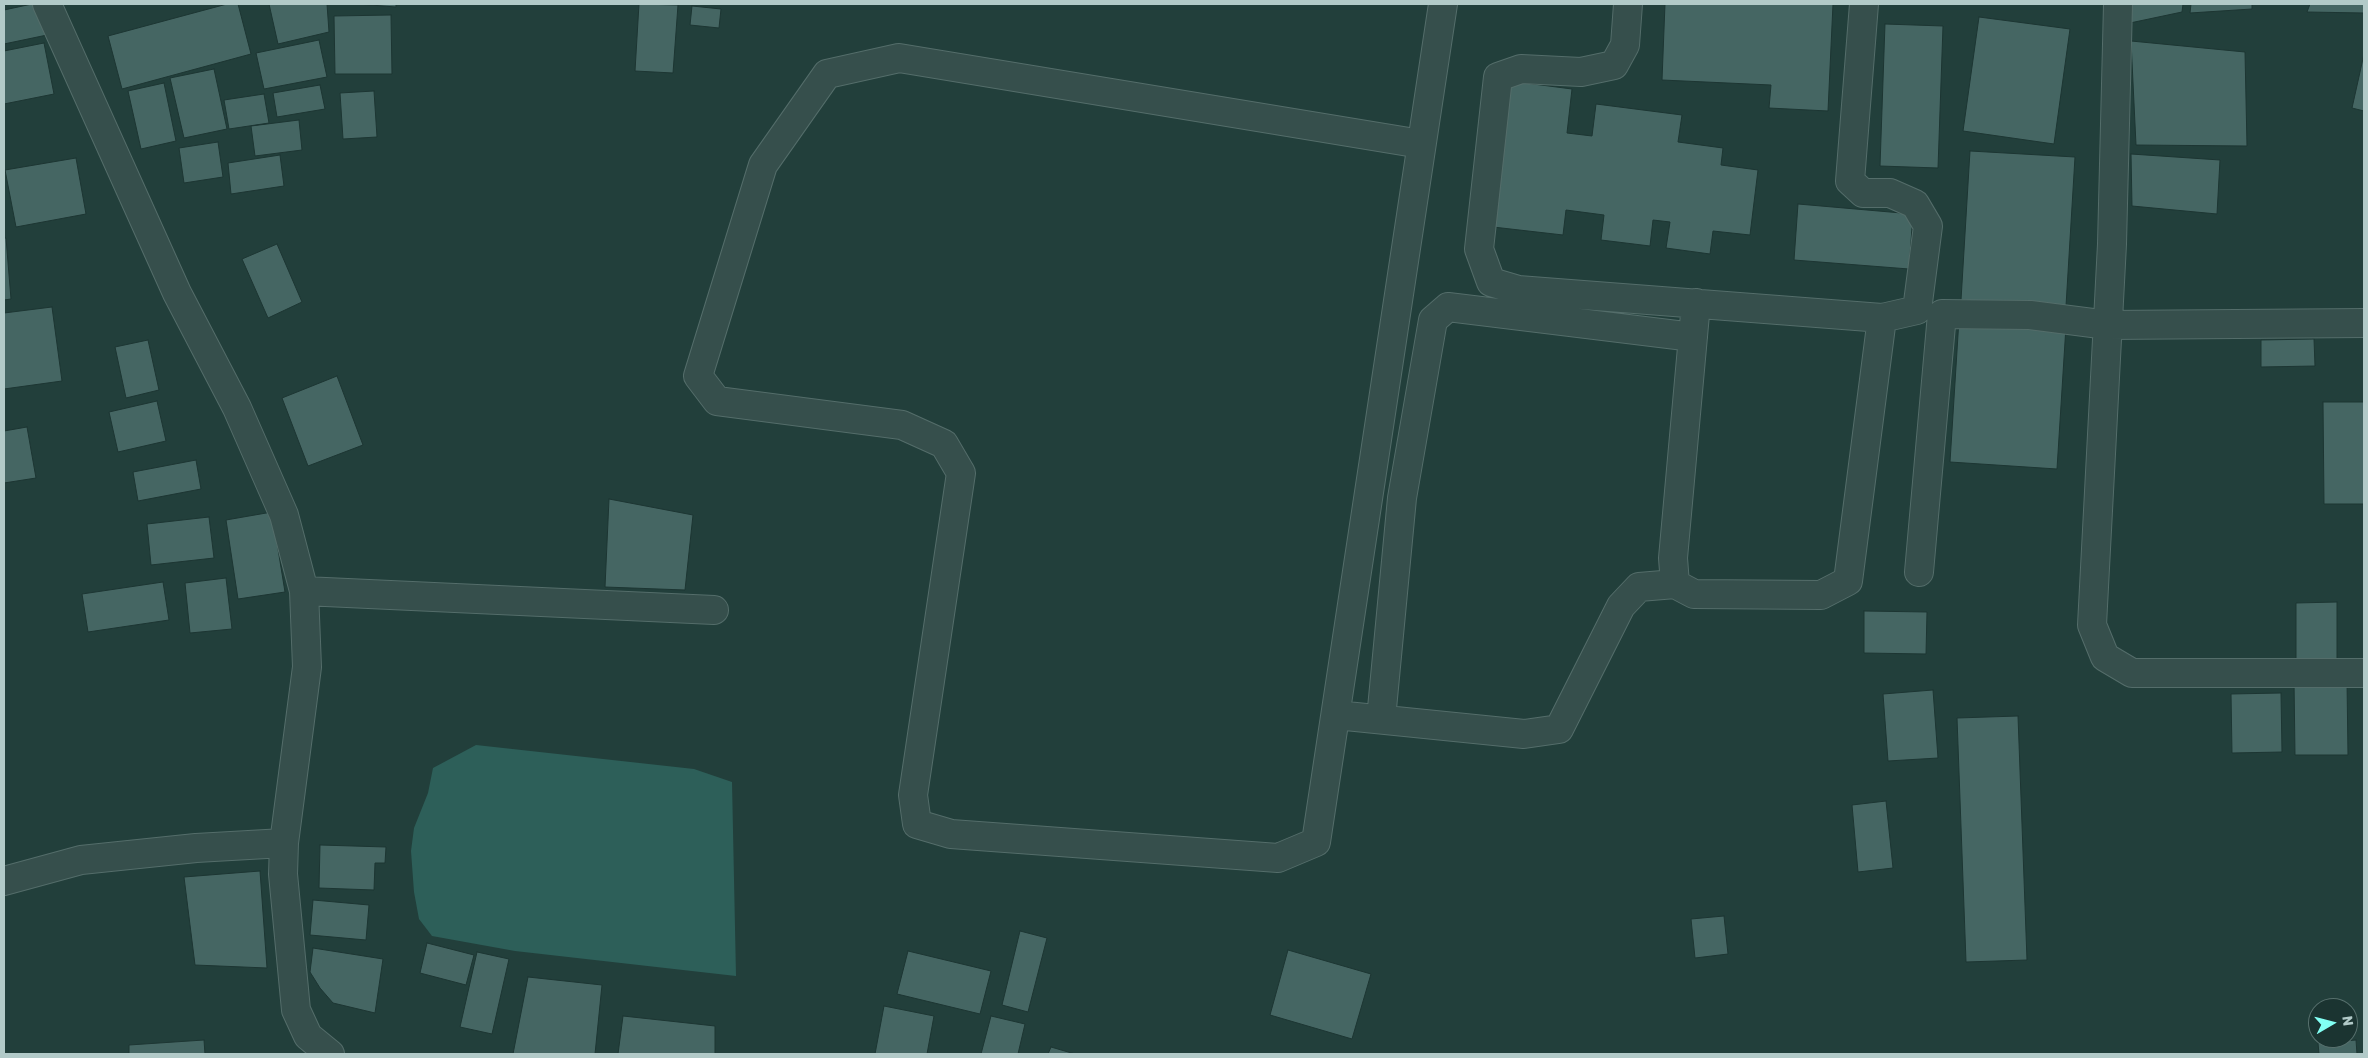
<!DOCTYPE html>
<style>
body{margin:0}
#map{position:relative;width:2368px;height:1058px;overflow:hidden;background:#223f3b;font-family:Rubik,sans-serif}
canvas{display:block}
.frame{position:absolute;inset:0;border:5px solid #b2cac8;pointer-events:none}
.north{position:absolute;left:2308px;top:998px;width:50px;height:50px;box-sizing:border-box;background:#1b3431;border:1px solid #57706d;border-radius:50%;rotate:82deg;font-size:14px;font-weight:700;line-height:20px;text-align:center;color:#b2cac8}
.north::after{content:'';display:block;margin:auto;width:18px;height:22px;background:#82fff3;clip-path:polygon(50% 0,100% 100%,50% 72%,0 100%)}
</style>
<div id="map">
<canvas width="2368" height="1058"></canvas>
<div class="frame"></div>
<div class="north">N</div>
</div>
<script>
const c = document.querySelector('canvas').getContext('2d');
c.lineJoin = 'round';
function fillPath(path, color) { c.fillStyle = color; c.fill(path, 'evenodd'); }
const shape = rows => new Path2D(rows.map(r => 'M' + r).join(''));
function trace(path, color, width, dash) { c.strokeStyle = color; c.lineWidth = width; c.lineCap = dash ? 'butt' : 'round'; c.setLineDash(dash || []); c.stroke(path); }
fillPath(shape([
 [476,745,694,769,732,782,736,976,515,951,432,936,419,919,414,892,411,851,414,828,428,793,433,768]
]), '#2d5f59');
const building = shape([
 [32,4,41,4,47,35,4,44,4,10,32,4],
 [227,4,238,4,251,54,122,89,108,36,227,4],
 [269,4,327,4,329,32,278,44,269,4],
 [358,4,396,4,396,7,358,4],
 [639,4,678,5,673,73,635,71,639,4],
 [1665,4,1833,4,1828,111,1769,108,1771,85,1662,80,1665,4],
 [2131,4,2183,4,2182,12,2130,23,2131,4],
 [2191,4,2252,4,2252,9,2190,13,2191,4],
 [2310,4,2364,4,2364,13,2307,12,2310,4],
 [692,6,721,9,719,28,690,25,692,6],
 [391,15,392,74,335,74,334,16,391,15],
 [1979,17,2070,29,2054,144,1963,131,1979,17],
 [1885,24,1943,26,1938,168,1880,166,1885,24],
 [319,40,327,77,264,89,256,53,319,40],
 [2131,41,2245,52,2247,146,2136,145,2131,41],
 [44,43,54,94,4,104,4,51,44,43],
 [2364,54,2364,111,2352,108,2364,54],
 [214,69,227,129,184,138,170,78,214,69],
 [1510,81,1572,89,1567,133,1592,136,1596,104,1682,115,1678,142,1723,148,1721,165,1758,170,1750,235,1713,231,1710,254,1666,248,1670,222,1653,220,1650,246,1601,240,1604,215,1566,210,1563,235,1493,227,1510,81],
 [164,83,176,141,141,149,128,91,164,83],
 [320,85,325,109,277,117,273,93,320,85],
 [374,91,377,137,343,139,340,93,374,91],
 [264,94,269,123,229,129,224,100,264,94],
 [299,120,302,150,255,156,251,126,299,120],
 [218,142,223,177,184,183,179,148,218,142],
 [1970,151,2075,157,2066,306,1961,300,1970,151],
 [2131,154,2220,160,2217,214,2132,206,2131,154],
 [280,155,284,186,231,194,228,163,280,155],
 [76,158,86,214,16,227,5,170,76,158],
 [1798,204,1913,214,1909,269,1794,260,1798,204],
 [4,238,6,238,11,299,4,300,4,238],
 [277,244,302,302,268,318,242,259,277,244],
 [52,307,62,381,4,389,4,313,52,307],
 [1959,319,2066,326,2057,469,1950,462,1959,319],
 [2314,339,2315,366,2261,367,2261,340,2314,339],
 [148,340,159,390,126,398,115,347,148,340],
 [337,376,363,445,308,466,282,398,337,376],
 [157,401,166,441,118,452,109,412,157,401],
 [2323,402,2364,402,2364,504,2324,504,2323,402],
 [27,427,36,478,4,483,4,431,27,427],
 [196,460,201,489,138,501,133,472,196,460],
 [609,499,693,515,685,590,605,587,609,499],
 [272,512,285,592,238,599,226,520,272,512],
 [209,517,214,558,151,565,147,524,209,517],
 [226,578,232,629,190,633,185,583,226,578],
 [163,582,169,620,88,632,82,594,163,582],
 [2337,602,2337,662,2296,662,2296,603,2337,602],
 [1864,611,1927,612,1926,654,1864,653,1864,611],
 [2294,680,2347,681,2348,755,2295,755,2294,680],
 [1933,690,1938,758,1888,761,1883,694,1933,690],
 [2281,693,2282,752,2232,753,2231,694,2281,693],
 [2018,716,2027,960,1966,962,1957,718,2018,716],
 [1886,801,1893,868,1858,872,1852,805,1886,801],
 [320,845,386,847,385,863,375,863,374,890,319,888,320,845],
 [260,871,267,968,195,965,184,877,260,871],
 [313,900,369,905,366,940,310,935,313,900],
 [1724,916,1728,954,1695,958,1691,919,1724,916],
 [1020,931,1047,938,1028,1012,1002,1005,1020,931],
 [427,943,474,955,466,985,420,973,427,943],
 [313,948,383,959,375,1013,333,1003,320,988,310,972,313,948],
 [1288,950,1371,974,1352,1039,1270,1015,1288,950],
 [908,951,991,971,980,1014,897,994,908,951],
 [477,952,509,959,492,1034,460,1027,477,952],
 [528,977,602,985,595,1054,513,1054,528,977],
 [884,1006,934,1016,927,1054,875,1054,884,1006],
 [623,1016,715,1026,715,1054,618,1054,623,1016],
 [991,1016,1025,1024,1018,1054,981,1054,991,1016],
 [204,1040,205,1054,129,1054,129,1045,204,1040],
 [2356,1040,2357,1054,2319,1054,2318,1043,2356,1040],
 [1051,1047,1075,1054,1048,1054,1051,1047]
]);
fillPath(building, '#456663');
trace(building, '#1d3633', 1);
const minor = shape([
 [47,4,177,293,237,408,284,515,304,591,307,667,284,843],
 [1628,4,1625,45,1614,65,1581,72,1521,69,1498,77,1479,249,1491,282,1518,290,1882,318,1917,310,1928,226,1915,204,1890,193,1863,193,1850,181,1864,4],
 [2118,4,2112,244,2092,625,2105,657,2132,673,2364,673],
 [1421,144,899,58,827,74,763,165,698,376,717,401,902,425,944,444,961,473,913,795,917,824,951,834,1278,858,1316,842,1443,4],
 [1696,303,1673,558,1675,584,1694,594,1821,595,1848,581,1882,318],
 [1919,572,1942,314,2030,315,2108,325,2364,323],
 [304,591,714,610],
 [1336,715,1524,734,1559,729,1621,606,1639,587,1675,584],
 [1381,719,1402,498,1433,320,1448,307,1693,337],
 [4,881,81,860,196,848,284,843,283,874,296,1010,308,1036,330,1054]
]);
trace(minor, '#546d6a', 30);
trace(minor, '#364f4c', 28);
</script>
